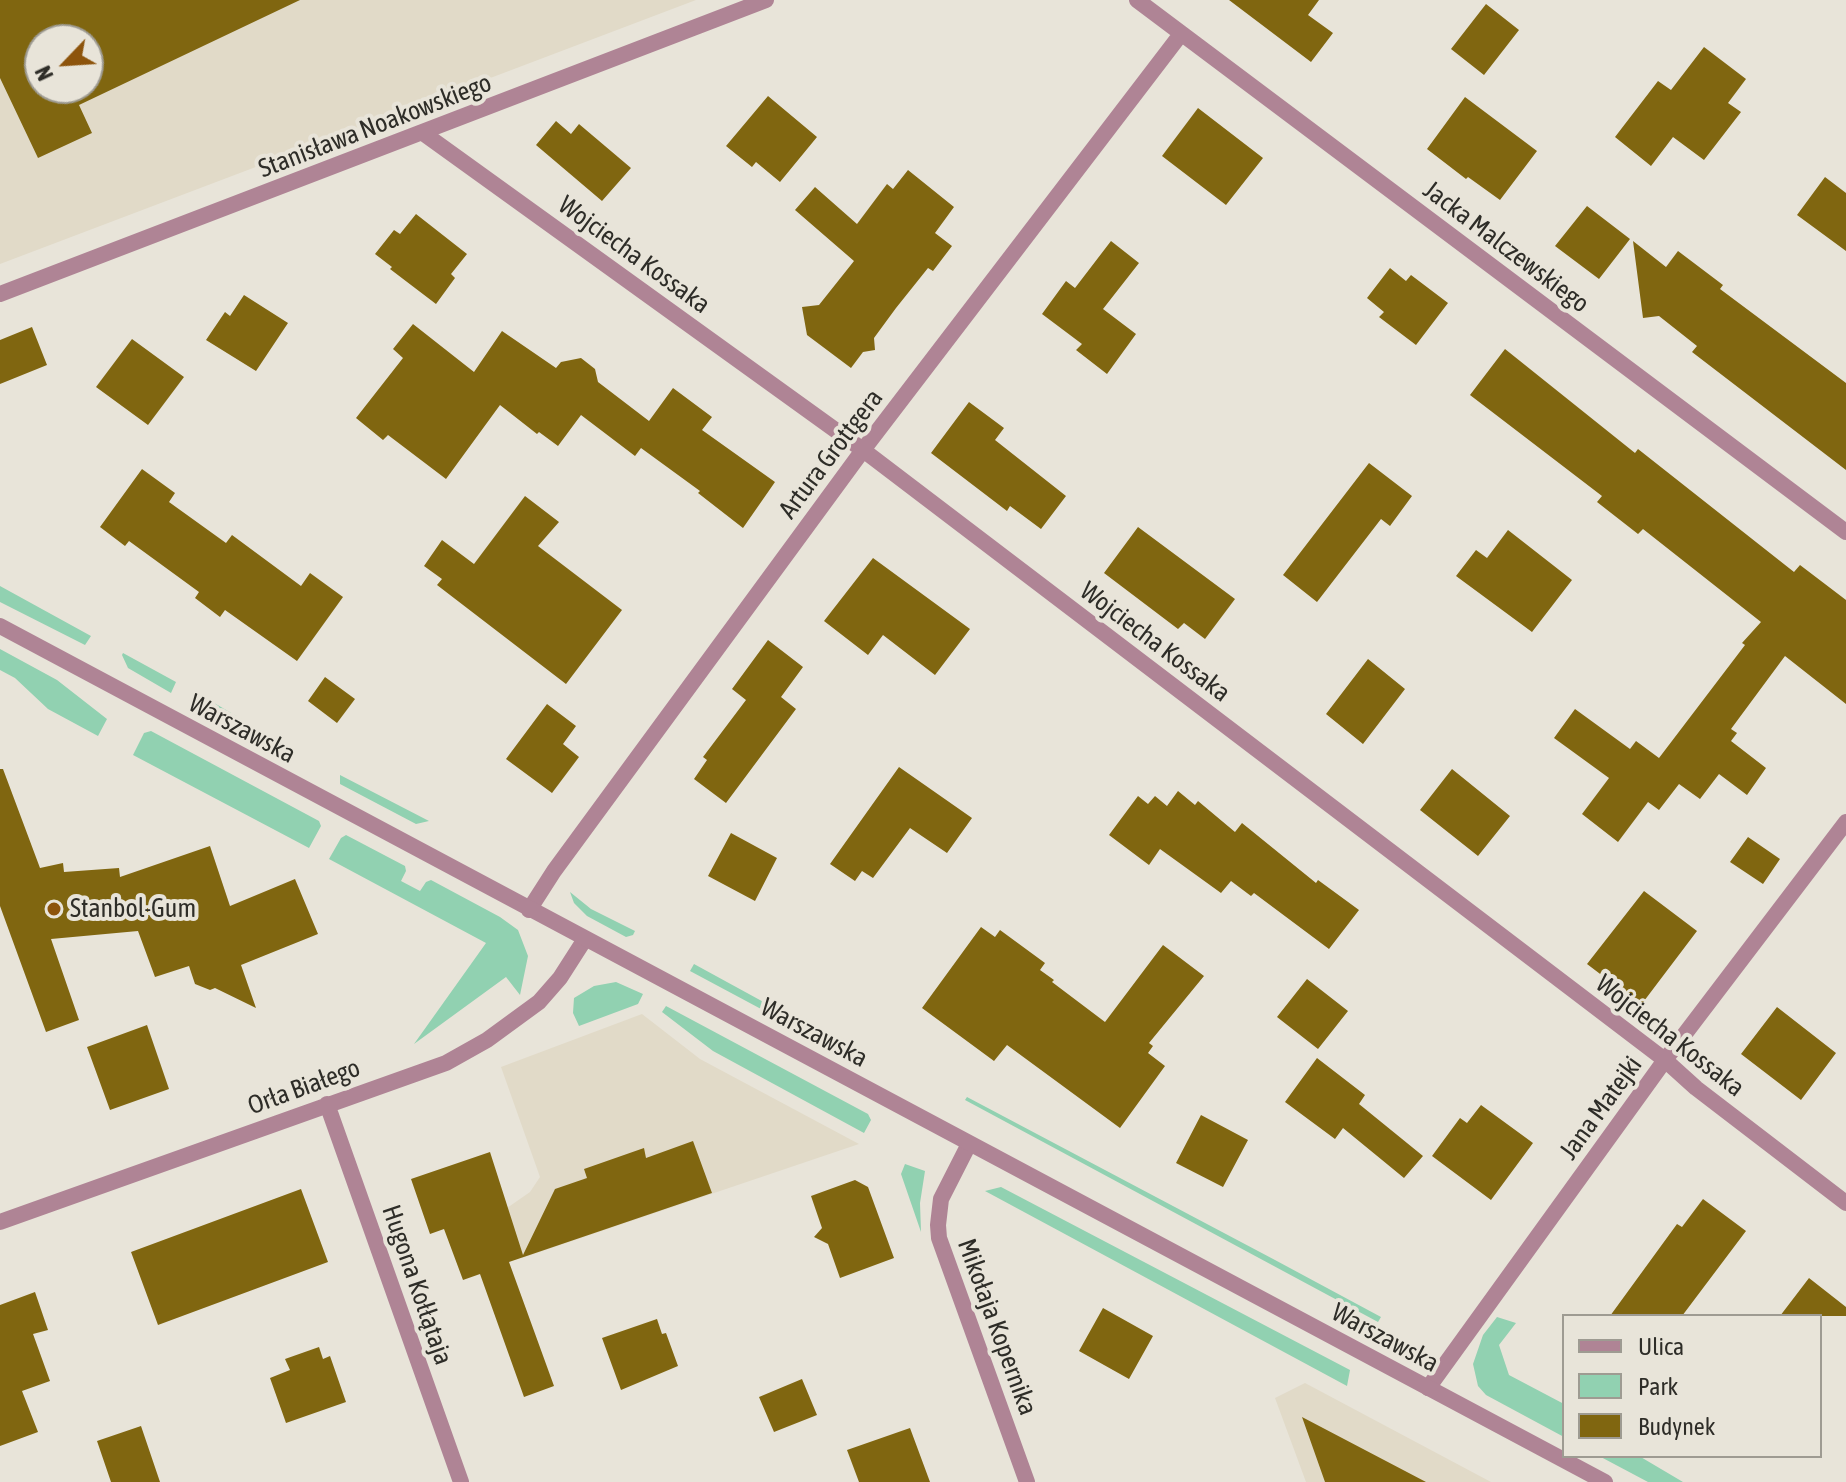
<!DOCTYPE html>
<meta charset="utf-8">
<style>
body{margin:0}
#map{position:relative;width:1846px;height:1482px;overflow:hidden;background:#e8e4d9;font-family:"Asap Condensed",sans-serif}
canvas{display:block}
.legend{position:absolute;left:1562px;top:1314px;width:260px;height:144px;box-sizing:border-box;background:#e8e4d9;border:2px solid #9e9b92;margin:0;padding:10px 14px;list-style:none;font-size:24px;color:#2e2d28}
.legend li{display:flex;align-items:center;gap:16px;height:40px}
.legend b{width:40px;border:2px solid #9e9b92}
.north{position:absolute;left:24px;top:24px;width:80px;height:80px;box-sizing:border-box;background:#e8e4d9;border:2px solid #9e9b92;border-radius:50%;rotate:245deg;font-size:22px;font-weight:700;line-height:32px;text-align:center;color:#2e2d28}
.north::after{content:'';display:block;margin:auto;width:28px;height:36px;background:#8d540c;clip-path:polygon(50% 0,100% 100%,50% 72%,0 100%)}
</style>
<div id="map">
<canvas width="1846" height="1482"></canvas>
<ul class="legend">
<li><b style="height:10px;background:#af8495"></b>Ulica</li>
<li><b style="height:22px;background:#91d1b1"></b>Park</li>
<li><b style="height:22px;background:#806610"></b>Budynek</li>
</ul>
<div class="north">N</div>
</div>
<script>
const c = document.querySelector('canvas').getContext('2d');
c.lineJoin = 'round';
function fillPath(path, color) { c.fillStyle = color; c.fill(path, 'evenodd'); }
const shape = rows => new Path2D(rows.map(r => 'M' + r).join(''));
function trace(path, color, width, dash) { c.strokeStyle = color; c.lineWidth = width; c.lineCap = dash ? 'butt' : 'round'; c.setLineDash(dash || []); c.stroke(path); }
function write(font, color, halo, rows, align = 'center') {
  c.font = font + ' "Asap Condensed",sans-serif'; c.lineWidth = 8; c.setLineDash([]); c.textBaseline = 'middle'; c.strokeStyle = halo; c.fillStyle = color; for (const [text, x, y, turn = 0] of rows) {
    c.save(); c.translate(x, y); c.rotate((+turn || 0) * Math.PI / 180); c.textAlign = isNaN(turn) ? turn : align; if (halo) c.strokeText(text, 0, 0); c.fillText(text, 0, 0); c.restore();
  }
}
fillPath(shape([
 [0,0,696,0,0,264],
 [40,40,88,40,88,88,40,88],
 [642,1014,700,1059,859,1144,522,1258,507,1208,530,1192,540,1177,501,1067],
 [1305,1383,1491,1482,1306,1482,1275,1398]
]), '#e1dac8');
fillPath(shape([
 [0,586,91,636,85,645,0,602],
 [0,649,57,680,107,719,98,736,48,709,15,678,0,670],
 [123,653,176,682,171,693,128,668,122,655],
 [197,693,257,728,254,733,248,736,194,707,192,700],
 [151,731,319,821,321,826,309,848,133,755,144,733],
 [340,775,429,821,416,824,340,784],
 [346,835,405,866,406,871,401,881,420,891,426,882,431,880,500,917,518,930,528,956,520,995,506,977,414,1044,486,943,329,859,341,838],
 [570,892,591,909,635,931,633,935,626,937,587,916,574,903],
 [694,964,780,1011,776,1017,690,971],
 [616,982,643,994,638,1004,579,1026,573,1013,574,998,594,986],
 [666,1006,868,1114,871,1120,864,1133,713,1051,662,1012],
 [967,1097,1275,1260,1381,1317,1378,1322,965,1100],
 [905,1164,925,1171,920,1203,921,1232,901,1174],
 [1001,1187,1350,1370,1347,1386,985,1191],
 [1497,1317,1516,1323,1499,1345,1509,1375,1564,1404,1564,1437,1486,1395,1478,1386,1473,1364,1483,1335],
 [1599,1456,1639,1456,1683,1482,1648,1482]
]), '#91d1b1');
fillPath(shape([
 [0,0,300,0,79,105,92,133,38,158,0,78],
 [40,40,88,40,88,88,40,88],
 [1229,0,1319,0,1308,15,1333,33,1311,62],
 [1486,4,1519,30,1484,75,1451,49],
 [1704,47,1746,79,1728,103,1741,112,1704,160,1673,137,1651,166,1615,137,1658,81,1671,90],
 [768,96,817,137,780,182,756,162,752,167,726,146],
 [1465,97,1537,151,1500,200,1468,177,1466,179,1427,149],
 [1198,108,1263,158,1226,205,1162,156],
 [556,121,571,134,579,124,631,168,602,201,536,145],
 [908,170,954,207,935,233,952,246,933,271,928,268,896,308,874,338,875,350,863,352,851,368,807,335,802,307,819,305,854,261,795,210,815,187,857,224,887,184,893,189],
 [1825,177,1846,193,1846,251,1797,215],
 [1587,206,1630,239,1599,279,1555,246],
 [416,214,467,254,451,274,455,278,436,304,390,269,392,267,375,254,394,230,400,234],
 [1111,241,1139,263,1103,309,1136,334,1107,374,1076,350,1082,344,1042,314,1066,281,1075,288],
 [1633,241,1666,267,1678,251,1723,285,1720,289,1846,383,1846,470,1692,352,1697,346,1659,316,1643,318],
 [1390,268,1406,281,1411,275,1448,303,1416,345,1379,317,1384,312,1367,298],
 [244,295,288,323,256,371,206,340,225,312,230,316],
 [413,324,474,372,502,331,556,368,561,362,581,358,595,369,598,382,649,421,673,388,712,417,702,430,775,482,743,528,698,493,700,491,641,448,635,456,581,415,558,446,539,432,537,434,500,405,446,479,388,435,383,440,356,418,403,358,393,349],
 [32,327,47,365,0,384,0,340],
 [132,339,184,377,148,425,96,387],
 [1505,349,1635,453,1638,449,1794,572,1800,565,1846,600,1846,704,1785,656,1731,729,1737,733,1731,741,1766,768,1747,795,1719,774,1700,799,1679,784,1659,810,1648,802,1618,842,1582,814,1609,778,1554,738,1575,709,1630,749,1636,741,1659,758,1745,645,1742,643,1761,622,1643,529,1638,534,1597,502,1602,496,1470,395],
 [969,402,1004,428,995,440,1066,496,1041,529,1010,506,1007,511,931,453],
 [1369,463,1412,496,1390,526,1381,519,1317,602,1283,575],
 [142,469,175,493,169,502,226,543,232,535,301,586,310,573,343,597,297,661,225,610,220,617,195,598,199,592,129,541,125,546,100,527],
 [525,496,559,522,538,546,622,610,566,684,437,585,442,579,424,566,442,540,474,564],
 [1138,527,1235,599,1205,639,1184,623,1178,629,1104,573],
 [1508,530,1572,580,1532,632,1456,576,1476,550,1487,558],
 [873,558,970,629,935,675,883,635,868,655,824,621],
 [768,640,803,667,781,697,796,709,726,803,694,779,707,760,703,757,746,700,732,689],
 [1368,659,1405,689,1363,744,1326,714],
 [325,677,355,699,337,723,308,701],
 [547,704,576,726,563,744,579,757,552,793,506,759],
 [899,767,972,818,947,853,910,828,873,878,862,871,855,881,830,864],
 [0,769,3,769,40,868,63,863,64,872,119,868,120,877,210,846,230,906,295,879,318,934,241,965,256,1008,215,988,210,990,195,984,189,966,155,977,138,931,51,939,79,1020,46,1032,0,906],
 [1452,769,1510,816,1478,856,1420,810],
 [1178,791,1195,805,1198,801,1235,832,1242,823,1316,883,1318,880,1359,910,1329,949,1254,893,1251,896,1231,881,1221,893,1160,849,1149,865,1109,835,1138,796,1148,804,1155,796,1167,806],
 [731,833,777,858,755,901,708,876],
 [1748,837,1780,859,1763,884,1730,862],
 [1644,891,1697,931,1641,1005,1587,964],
 [981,927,995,937,1000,930,1045,963,1040,970,1054,980,1052,982,1105,1022,1163,945,1204,976,1149,1043,1153,1046,1148,1053,1165,1066,1120,1128,1007,1045,994,1061,922,1008],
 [1307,979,1348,1011,1318,1049,1277,1017],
 [1777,1007,1836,1053,1801,1100,1741,1054],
 [147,1025,169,1089,110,1110,87,1047],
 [1317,1058,1365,1095,1359,1104,1423,1156,1404,1178,1343,1128,1335,1139,1285,1102],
 [1481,1105,1533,1143,1491,1200,1432,1156,1460,1118,1467,1123],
 [1201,1115,1248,1140,1223,1187,1176,1163],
 [693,1141,712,1193,509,1262,554,1386,524,1397,480,1274,463,1280,444,1229,430,1234,411,1179,490,1152,523,1255,555,1189,587,1178,584,1169,644,1148,646,1158],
 [855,1180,868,1187,894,1258,840,1278,828,1244,814,1237,822,1228,811,1196],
 [301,1189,328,1262,158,1325,131,1252],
 [1703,1199,1746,1231,1682,1316,1610,1316,1677,1224,1682,1227],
 [1809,1278,1846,1307,1846,1316,1780,1316],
 [35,1292,48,1330,33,1334,50,1381,22,1391,38,1432,0,1446,0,1305],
 [1103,1308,1153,1336,1129,1379,1079,1351],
 [657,1319,662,1334,666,1333,678,1366,621,1390,602,1338],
 [319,1347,323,1359,330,1356,346,1402,286,1423,270,1378,290,1370,285,1359],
 [802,1379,817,1415,774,1432,759,1397],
 [1302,1417,1426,1482,1325,1482],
 [141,1426,160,1482,111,1482,97,1441],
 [910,1428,930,1482,859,1482,847,1450]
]), '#806610');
trace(shape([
 [1137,0,1846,532],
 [423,133,863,450,1665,1060,1696,1088,1846,1203],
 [0,294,766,0],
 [529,910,554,871,863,450,1181,34],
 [327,1104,461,1482],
 [969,1144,941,1199,938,1225,939,1238,1027,1482],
 [0,1222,446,1063,487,1040,539,1002,560,978,585,939],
 [1428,1388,1665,1060,1846,822]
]), '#af8495', 16);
trace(shape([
 [0,626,1605,1482]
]), '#af8495', 16);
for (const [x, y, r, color] of [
 [54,909,8,"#8d540c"]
]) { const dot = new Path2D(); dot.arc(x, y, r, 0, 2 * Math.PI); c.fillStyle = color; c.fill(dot); trace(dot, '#e8e4d9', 3); }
write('26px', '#2e2d28', '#e8e4d9', [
 ["Stanisława Noakowskiego",375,126,-21],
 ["Jacka Malczewskiego",1506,247,37],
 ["Wojciecha Kossaka",634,255,36],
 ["Artura Grottgera",831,454,-53],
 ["Wojciecha Kossaka",1155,642,37],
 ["Warszawska",242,729,28],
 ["Warszawska",814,1033,28],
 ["Wojciecha Kossaka",1670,1036,38],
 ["Orła Białego",304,1087,-20],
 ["Jana Matejki",1601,1108,-54],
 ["Hugona Kołłątaja",417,1285,71],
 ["Mikołaja Kopernika",997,1327,70],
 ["Warszawska",1385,1338,28]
]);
write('26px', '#2e2d28', '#e8e4d9', [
 ["Stanbol-Gum",70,909]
], 'left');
</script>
